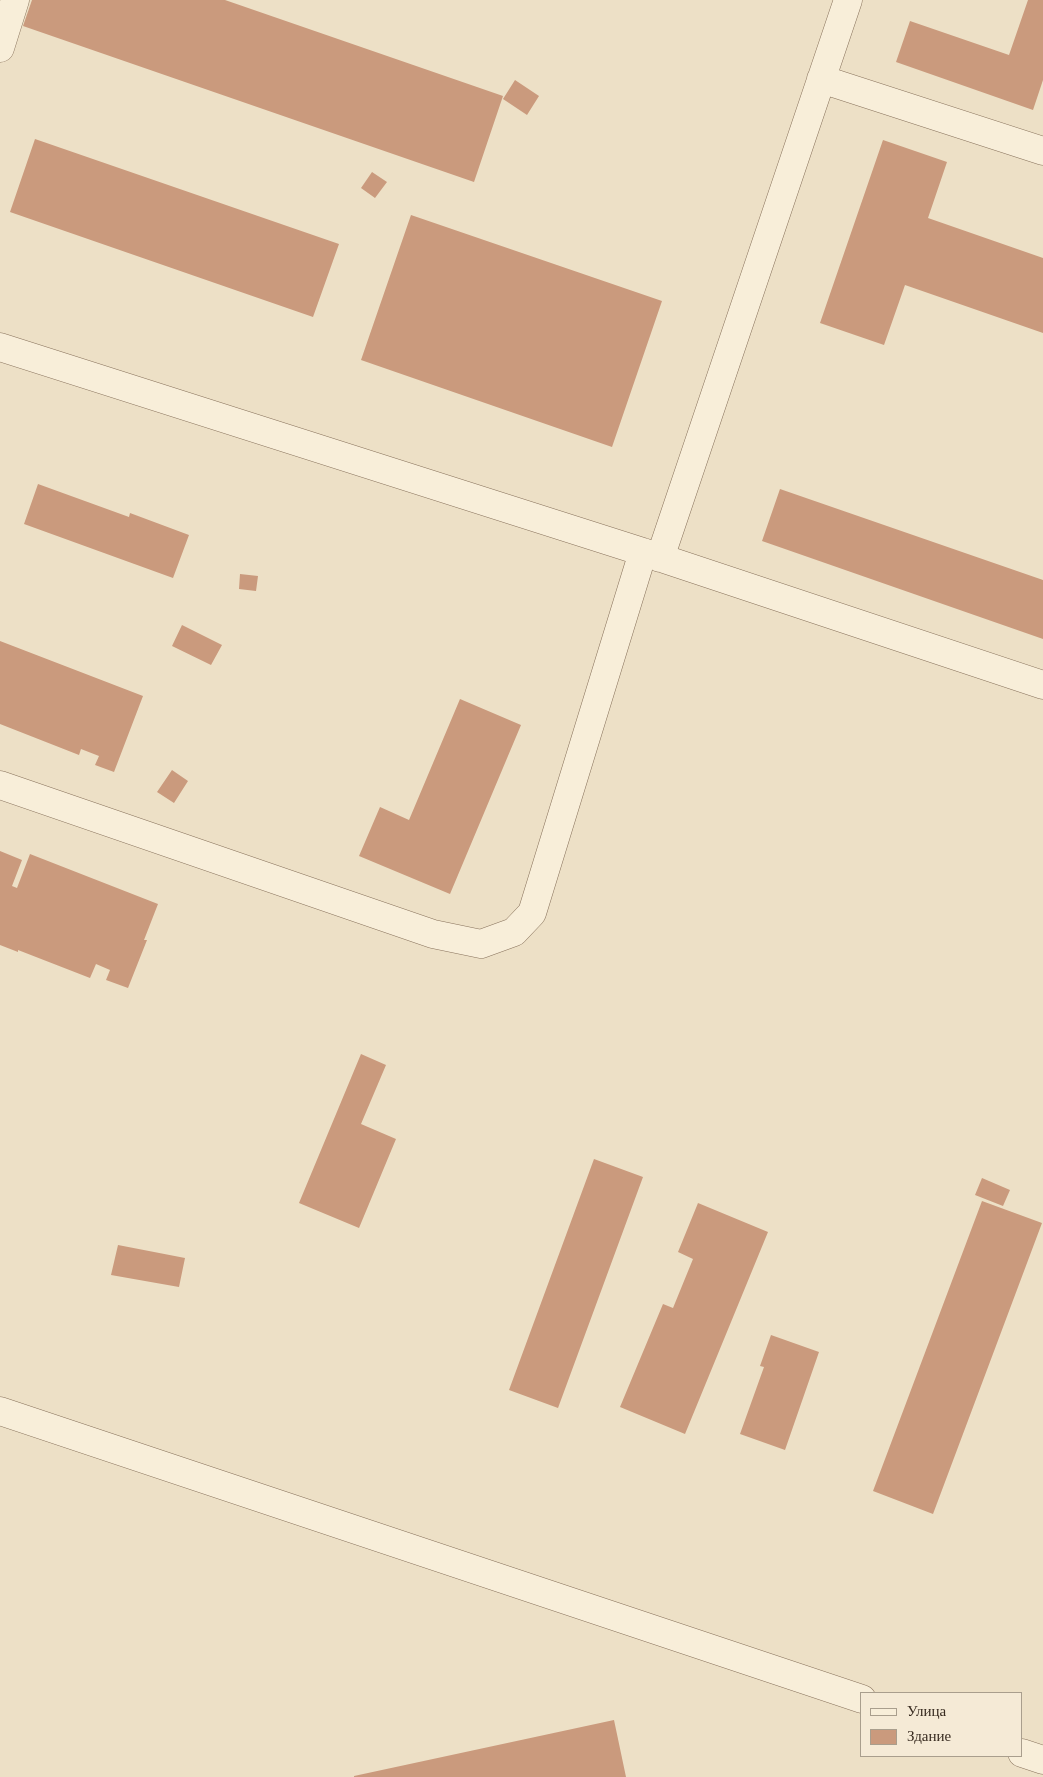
<!DOCTYPE html>
<meta charset="utf-8">
<style>
body{margin:0}
#map{position:relative;width:1043px;height:1777px;overflow:hidden;background:#ede0c6;font-family:"Crimson Pro",serif}
canvas{display:block}
.legend{position:absolute;left:860px;top:1692px;width:162px;height:65px;box-sizing:border-box;background:#f5ead6;border:1px solid #a99e8d;margin:0;padding:6px 9px;list-style:none;font-size:15px;color:#382b20}
.legend li{display:flex;align-items:center;gap:10px;height:25px}
.legend b{width:25px;border:1px solid #a99e8d}
</style>
<div id="map">
<canvas width="1043" height="1777"></canvas>
<ul class="legend">
<li><b style="height:6px;background:#f8eed9"></b>Улица</li>
<li><b style="height:14px;background:#ca9a7d"></b>Здание</li>
</ul>
</div>
<script>
const c = document.querySelector('canvas').getContext('2d');
c.lineJoin = 'round';
function fillPath(path, color) { c.fillStyle = color; c.fill(path, 'evenodd'); }
const shape = rows => new Path2D(rows.map(r => 'M' + r).join(''));
function trace(path, color, width, dash) { c.strokeStyle = color; c.lineWidth = width; c.lineCap = dash ? 'butt' : 'round'; c.setLineDash(dash || []); c.stroke(path); }
fillPath(shape([
 [32,0,225,0,503,96,474,182,23,26],
 [1028,0,1043,0,1043,80,1033,110,896,62,910,21,1009,55],
 [515,80,539,96,527,115,503,99],
 [35,139,339,244,313,317,10,212],
 [883,140,947,162,928,218,1043,258,1043,333,905,285,884,345,820,323],
 [372,172,387,182,375,198,361,188],
 [411,215,662,301,612,447,361,360],
 [38,484,129,517,130,513,189,535,173,578,24,524],
 [780,489,1043,580,1043,639,762,541],
 [240,574,258,576,256,591,239,589],
 [182,625,222,645,211,665,172,646],
 [0,641,143,696,114,772,95,765,99,756,81,749,79,755,0,724],
 [460,699,521,725,450,894,359,856,380,807,409,820],
 [172,770,188,781,174,803,157,792],
 [0,851,22,860,12,886,17,888,30,854,158,904,144,940,147,940,128,988,106,980,110,970,96,964,90,978,18,950,18,952,0,945],
 [361,1054,386,1065,361,1124,396,1139,359,1228,299,1203],
 [594,1159,643,1177,558,1408,509,1390],
 [982,1178,1010,1190,1003,1206,975,1195],
 [982,1201,1042,1223,933,1514,873,1491],
 [698,1203,768,1232,685,1434,620,1407,663,1304,673,1308,693,1259,678,1252],
 [118,1245,185,1258,179,1287,111,1275],
 [771,1335,819,1352,785,1450,740,1434,764,1367,760,1366],
 [614,1720,626,1777,354,1777,354,1776]
]), '#ca9a7d');
const minor = shape([
 [0,48,15,0],
 [821,79,1043,151],
 [0,347,643,552,1043,685],
 [660,558,848,0],
 [0,785,433,934,481,944,514,932,532,913,643,552],
 [0,1411,862,1699],
 [1022,1753,1043,1760]
]);
trace(minor, '#88725c', 29);
trace(minor, '#f8eed9', 28);
</script>
